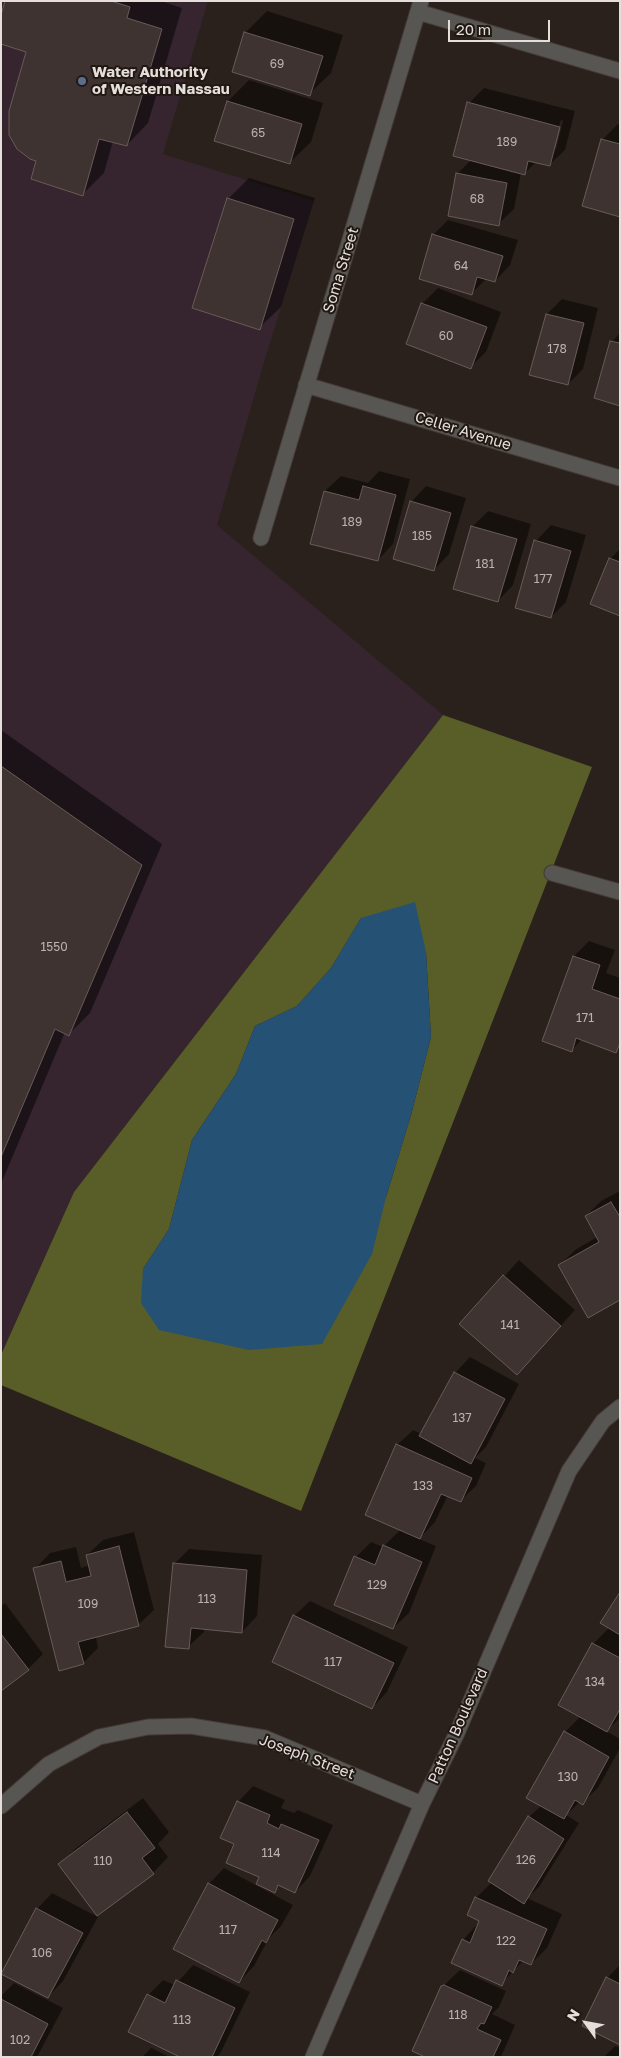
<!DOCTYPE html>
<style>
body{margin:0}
#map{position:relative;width:621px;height:2058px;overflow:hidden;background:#2b211c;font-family:"Golos Text",sans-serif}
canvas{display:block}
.frame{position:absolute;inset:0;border:2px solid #e5dedb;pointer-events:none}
.north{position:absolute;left:561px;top:1998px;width:50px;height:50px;-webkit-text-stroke:4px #211813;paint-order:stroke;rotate:302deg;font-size:14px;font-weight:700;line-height:20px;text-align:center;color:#e5dedb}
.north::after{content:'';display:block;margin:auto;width:18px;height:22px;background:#e5dedb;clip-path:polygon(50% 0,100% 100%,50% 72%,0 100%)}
.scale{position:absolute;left:448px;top:20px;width:102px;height:22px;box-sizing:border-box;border:2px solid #e5dedb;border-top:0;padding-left:6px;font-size:15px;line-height:18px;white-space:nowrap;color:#e5dedb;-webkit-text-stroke:4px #211813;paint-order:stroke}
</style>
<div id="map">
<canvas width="621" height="2058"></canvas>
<div class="frame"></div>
<div class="north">N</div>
<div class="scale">20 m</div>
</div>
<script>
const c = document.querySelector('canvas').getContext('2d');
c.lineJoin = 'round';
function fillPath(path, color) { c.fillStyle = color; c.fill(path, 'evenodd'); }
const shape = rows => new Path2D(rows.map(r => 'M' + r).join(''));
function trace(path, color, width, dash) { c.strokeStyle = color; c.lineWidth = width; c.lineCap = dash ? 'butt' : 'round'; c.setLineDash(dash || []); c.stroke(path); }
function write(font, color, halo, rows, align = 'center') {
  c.font = font + ' "Golos Text",sans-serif'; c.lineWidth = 4; c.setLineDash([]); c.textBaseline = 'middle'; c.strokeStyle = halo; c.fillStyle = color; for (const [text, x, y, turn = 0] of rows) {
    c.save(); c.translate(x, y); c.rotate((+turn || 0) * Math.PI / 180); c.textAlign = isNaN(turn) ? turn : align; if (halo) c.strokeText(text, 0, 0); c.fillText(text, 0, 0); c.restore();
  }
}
fillPath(shape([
 [1,1,208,1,163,154,314,201,264,362,217,525,443,715,74,1192,1,1355]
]), '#36252e');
fillPath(shape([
 [443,715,592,767,301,1511,1,1385,1,1355,74,1192],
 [361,918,426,952,431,1037,411,1115,386,1197,143,1269,169,1229,192,1140,236,1074,255,1026,297,1006,331,968]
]), '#595d28');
fillPath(shape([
 [415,902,426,952,431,1037,411,1115,386,1197,372,1254,322,1344,249,1350,159,1330,141,1303,143,1269,169,1229,192,1140,236,1074,255,1026,297,1006,331,968,361,918]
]), '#255274');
fillPath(shape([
 [7,1,161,1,182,8,148,123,127,145,113,141,104,173,83,194,38,161,27,51],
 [267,11,343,35,331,73,309,94,234,71,246,32],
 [249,80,323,103,311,142,289,163,228,101],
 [484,88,575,111,565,150,549,165,536,162,524,174,521,173,514,209,498,224,457,174,471,160,469,103],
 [561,120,563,121,556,149,553,149],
 [618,124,620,125,620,215,602,140],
 [249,178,315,198,281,307,259,328,228,199],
 [448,220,518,240,510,265,495,281,487,278,472,293,433,235],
 [438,288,501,312,486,352,470,367,422,304],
 [562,299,598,308,583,369,568,384,547,314],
 [620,333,620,404,612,342],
 [379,471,410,479,393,544,378,560,325,491,341,476,368,483],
 [426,486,466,498,449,554,434,570,411,502],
 [488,511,531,524,513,585,498,601,454,588,473,526],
 [551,525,586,535,566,602,551,617,536,541],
 [620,549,620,614,610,559],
 [1,730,162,844,90,1013,69,1034,65,1032,1,1184],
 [589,941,615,950,606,973,620,978,620,1047,616,1051,582,1039,572,1050,574,956],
 [620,1191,620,1299,560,1265,575,1250,597,1237,586,1216,601,1201],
 [519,1260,575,1310,532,1358,461,1324],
 [470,1357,519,1384,486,1447,475,1458,486,1463,476,1486,460,1501,448,1495,435,1522,419,1539,436,1546,409,1613,393,1628,356,1557,371,1542,383,1547,401,1529,397,1445,413,1430,422,1434,455,1373],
 [134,1532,154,1610,138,1625,96,1636,98,1648,83,1663,35,1569,50,1553,76,1547,81,1568,90,1565,87,1555,103,1540],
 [189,1549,262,1555,257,1616,242,1632,204,1628,204,1632,188,1647,174,1564],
 [620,1594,620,1718,606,1731,620,1739,620,1748,598,1788,582,1803,580,1802,566,1815,579,1823,539,1887,527,1898,562,1914,547,1948,531,1964,524,1960,501,1984,463,1940,481,1920,476,1898,492,1882,529,1817,542,1805,565,1732,581,1716,593,1644,610,1627],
 [310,1601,408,1647,387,1692,372,1708,294,1616],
 [5,1603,43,1654,28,1669,1,1690,1,1606],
 [253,1786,285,1800,281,1808,294,1813,298,1810,333,1825,310,1876,295,1892,280,1885,274,1891,261,1877,236,1843,238,1802],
 [143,1798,169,1832,158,1844,168,1857,153,1873,60,1865,75,1849],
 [224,1868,293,1905,281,1926,269,1938,254,1966,239,1982,209,1884],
 [52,1893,98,1917,63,1981,48,1997,37,1909],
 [193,1965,250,1992,221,2052,217,2057,183,2057,148,1995,163,1980,175,1985],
 [620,1965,620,2043,607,1978],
 [460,1970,506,1991,499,2007,492,2014,515,2025,501,2057,427,2057,442,1987],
 [14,1983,63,2008,37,2057,1,2057,1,1996],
 [615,2046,620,2048,620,2057,604,2057],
 [151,2048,170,2057,142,2057]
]), '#0007');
const building = shape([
 [5,1,111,1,130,7,127,18,162,29,127,146,99,139,83,196,31,179,36,161,30,159,17,149,9,135,9,111,26,52,1,44,1,15,5,1],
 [244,32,323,56,310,96,232,72,244,32],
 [227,101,302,124,290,164,214,141,227,101],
 [467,102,560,127,550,166,528,161,525,175,453,156,467,102],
 [601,139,620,144,620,217,582,206,601,139],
 [456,173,507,183,499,226,448,216,456,173],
 [227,198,294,219,260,330,192,308,227,198],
 [432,234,503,256,495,282,477,277,472,295,419,279,432,234],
 [421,303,487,327,471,369,406,344,421,303],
 [546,314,584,323,568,385,529,375,546,314],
 [610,341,620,343,620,406,594,398,610,341],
 [363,486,396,495,378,561,310,544,324,491,359,500,363,486],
 [410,501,451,513,434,571,393,559,410,501],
 [471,526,517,539,498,602,453,589,471,526],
 [534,540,571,551,551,618,515,608,534,540],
 [609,558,620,562,620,616,590,604,609,558],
 [1,766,142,865,69,1036,55,1029,1,1157,1,766],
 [573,956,600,965,592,989,620,999,620,1043,616,1053,576,1038,572,1052,542,1041,573,956],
 [611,1202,620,1217,620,1300,588,1318,558,1265,599,1242,585,1216,611,1202],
 [503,1275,561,1326,517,1375,459,1324,503,1275],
 [454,1372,505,1399,471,1464,419,1436,454,1372],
 [396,1444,472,1478,461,1502,441,1494,420,1539,365,1515,396,1444],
 [383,1545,422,1562,393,1629,334,1605,354,1556,375,1565,383,1545],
 [119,1546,139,1626,78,1642,84,1664,59,1671,33,1568,61,1561,66,1582,91,1576,86,1555,119,1546],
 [173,1563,247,1570,242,1633,191,1628,189,1649,165,1647,173,1563],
 [620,1592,620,1635,600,1623,620,1592],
 [293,1615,394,1663,372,1709,272,1662,293,1615],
 [1,1634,29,1670,1,1691,1,1634],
 [592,1643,620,1658,620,1709,607,1732,558,1705,592,1643],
 [564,1731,609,1757,583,1805,575,1800,564,1819,526,1798,564,1731],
 [237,1801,270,1815,267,1823,279,1829,281,1824,319,1840,295,1893,278,1885,275,1893,256,1884,259,1877,226,1863,234,1844,220,1838,237,1801],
 [127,1812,155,1848,142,1858,154,1874,97,1916,58,1864,127,1812],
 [528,1816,564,1839,524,1904,488,1881,528,1816],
 [208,1883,278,1920,266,1943,262,1940,239,1983,173,1949,208,1883],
 [475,1897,547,1929,531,1965,519,1960,513,1973,509,1970,502,1986,451,1963,462,1939,470,1943,479,1921,467,1915,475,1897],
 [36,1908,83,1933,48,1998,1,1974,36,1908],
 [606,1977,620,1984,620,2045,582,2026,606,1977],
 [176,1980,235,2008,212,2057,180,2057,128,2032,147,1994,165,2003,176,1980],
 [444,1985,492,2007,484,2024,481,2023,477,2029,501,2040,493,2057,423,2057,423,2056,412,2051,441,1986,444,1985],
 [1,1999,48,2024,31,2057,1,2057,1,1999]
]);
fillPath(building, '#3f3331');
trace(building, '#685b58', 1);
const minor = shape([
 [418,12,620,71],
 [306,385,620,478],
 [261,538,421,1],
 [552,873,620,892],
 [1,1806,49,1764,99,1737,148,1727,191,1726,265,1738,422,1804],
 [313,2057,422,1804,457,1733,569,1471,603,1421,620,1407]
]);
trace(minor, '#453b37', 17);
trace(minor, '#575652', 15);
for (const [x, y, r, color] of [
 [82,81,5,"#5c6f8a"]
]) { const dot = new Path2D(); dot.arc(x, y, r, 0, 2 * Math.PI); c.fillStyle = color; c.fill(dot); trace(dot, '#211813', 2); }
write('12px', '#bcb3b0', null, [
 ["69",277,64],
 ["65",258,133],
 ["189",507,142],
 ["68",477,199],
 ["64",461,266],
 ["60",446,336],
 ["178",557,349],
 ["189",352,522],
 ["185",422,536],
 ["181",485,564],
 ["177",543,579],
 ["1550",54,947],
 ["171",585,1018],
 ["141",510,1325],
 ["137",462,1418],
 ["133",423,1486],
 ["129",377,1585],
 ["113",207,1599],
 ["109",88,1604],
 ["117",333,1662],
 ["134",595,1682],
 ["130",568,1777],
 ["114",271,1853],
 ["126",526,1860],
 ["110",103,1861],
 ["117",228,1930],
 ["122",506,1941],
 ["106",42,1953],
 ["118",458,2015],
 ["113",182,2020],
 ["102",20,2040]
]);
write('bold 15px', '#e5dedb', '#211813', [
 ["Water Authority",92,72],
 ["of Western Nassau",92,89]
], 'left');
write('15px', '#e5dedb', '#211813', [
 ["Soma Street",341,270,-73],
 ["Celler Avenue",463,431,17],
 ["Patton Boulevard",458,1726,-66],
 ["Joseph Street",307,1757,21]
]);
</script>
